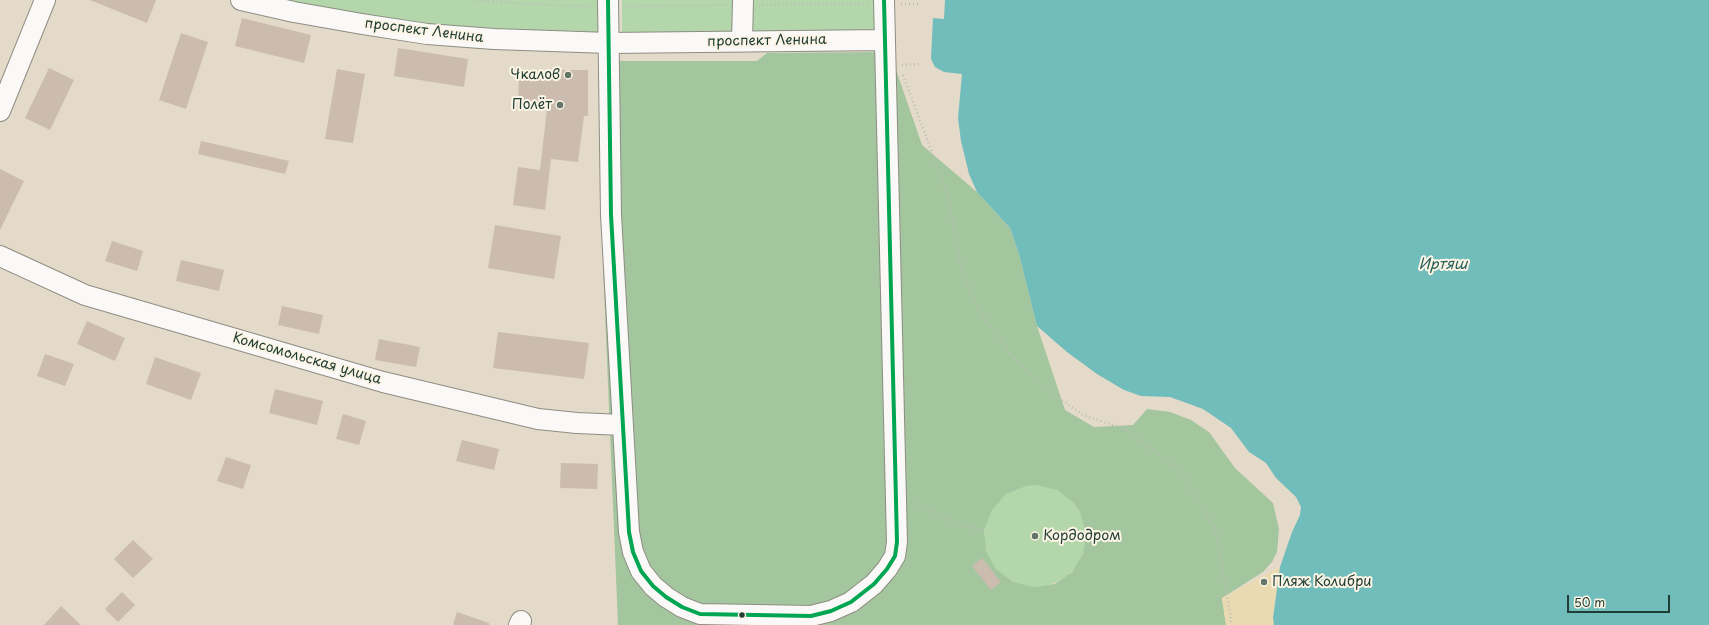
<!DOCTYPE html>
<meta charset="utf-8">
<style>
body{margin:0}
#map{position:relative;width:1709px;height:625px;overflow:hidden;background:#e4dac9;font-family:"Playpen Sans",sans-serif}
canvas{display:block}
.scale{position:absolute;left:1567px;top:595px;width:103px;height:18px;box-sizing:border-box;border:2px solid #1f3d34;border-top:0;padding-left:5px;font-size:12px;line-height:14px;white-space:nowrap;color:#1f3d34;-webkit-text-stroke:3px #fcf5e5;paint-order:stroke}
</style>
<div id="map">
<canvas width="1709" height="625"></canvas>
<div class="scale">50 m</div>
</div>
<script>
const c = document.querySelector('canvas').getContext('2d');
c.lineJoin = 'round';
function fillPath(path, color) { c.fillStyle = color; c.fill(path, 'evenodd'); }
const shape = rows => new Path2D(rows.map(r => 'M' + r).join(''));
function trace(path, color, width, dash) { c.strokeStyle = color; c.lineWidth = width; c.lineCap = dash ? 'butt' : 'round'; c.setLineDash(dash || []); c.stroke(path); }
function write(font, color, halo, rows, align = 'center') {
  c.font = font + ' "Playpen Sans",sans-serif'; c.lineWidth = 4; c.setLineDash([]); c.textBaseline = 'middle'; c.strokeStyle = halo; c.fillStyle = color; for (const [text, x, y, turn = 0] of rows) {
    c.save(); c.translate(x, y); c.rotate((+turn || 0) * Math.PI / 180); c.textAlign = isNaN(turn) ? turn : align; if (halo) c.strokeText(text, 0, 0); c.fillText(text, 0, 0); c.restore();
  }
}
fillPath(shape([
 [266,0,602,0,603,37,495,34],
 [622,0,739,0,739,36,622,37],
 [748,0,881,0,882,35,747,37],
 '984 536a51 51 0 1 1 102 0a51 51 0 1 1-102 0Z'
]), '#b3d7aa');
fillPath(shape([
 [878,52,894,64,922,145,977,192,1010,228,1019,254,1037,326,1065,410,1094,427,1133,425,1147,409,1170,412,1191,420,1209,432,1235,468,1273,503,1279,529,1277,552,1272,562,1263,572,1222,598,1226,625,618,625,603,265,623,263,618,61,757,61,767,53],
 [1037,485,1057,490,1074,503,1080,512,1086,533,1083,554,1072,572,1055,584,1034,587,1013,582,996,569,986,551,984,530,992,510,1006,494,1026,486]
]), '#a4c69e');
fillPath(shape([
 [1280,567,1273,618,1274,625,1226,625,1222,598]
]), '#eadab1');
fillPath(shape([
 [945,0,1709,0,1709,625,1274,625,1273,618,1280,567,1292,532,1300,515,1301,507,1296,497,1276,478,1266,463,1249,452,1231,428,1203,409,1170,397,1141,396,1124,390,1097,374,1067,352,1037,326,1019,254,1010,228,977,192,969,174,961,141,958,118,962,74,944,72,935,67,931,59,933,18,944,19]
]), '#70bdbc');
fillPath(shape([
 [90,0,156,0,147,23],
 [242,18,311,35,304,63,235,46],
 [181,33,208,42,186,109,159,100],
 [398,48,468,59,464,87,394,76],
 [49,68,74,80,50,130,25,118],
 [337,69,365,74,353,143,325,139],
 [562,70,588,70,588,116,584,116,578,162,551,159,545,210,513,205,518,167,540,170,547,109,518,109,519,78,542,79,542,74,562,74],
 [201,141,289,161,285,174,198,154],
 [0,169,24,181,0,230],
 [495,225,561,236,554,279,488,268],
 [112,241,143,251,137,271,105,261],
 [181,260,224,270,219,291,176,281],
 [282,306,323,315,319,334,278,325],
 [87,321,125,338,115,361,77,344],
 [498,332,589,343,584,379,493,368],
 [379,339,420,347,416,367,375,360],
 [45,354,74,364,65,386,37,376],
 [155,357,201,373,191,400,146,384],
 [275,389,323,401,317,425,269,413],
 [343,414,366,421,359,445,336,439],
 [462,440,499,449,494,470,456,461],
 [226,457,251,465,243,489,217,481],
 [561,463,598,464,597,489,560,488],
 [133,540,153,559,133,578,114,559],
 [982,558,1001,582,991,590,972,566],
 [122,592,135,605,118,622,105,609],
 [61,606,81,625,44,625],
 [457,612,489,623,489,625,453,625]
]), '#cbbcaf');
const minor = shape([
 [241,0,294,12,362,24,427,34,494,39,609,43,885,40],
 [608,0,611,215,629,532,633,552,641,571,653,586,666,597,682,607,700,614,811,616,831,611,851,602,874,584,887,569,895,556,897,542,884,0],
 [742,42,743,0],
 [0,111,45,0],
 [0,256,85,295,383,382,538,419,577,423,623,425],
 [519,625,521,621]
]);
trace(minor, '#8d8d83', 22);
trace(shape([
 [472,0,548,5,592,6],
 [901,4,918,4],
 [759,5,868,4],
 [625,6,728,5],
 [902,65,919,64],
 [903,75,948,195,960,263,976,306,1013,358,1043,387,1083,415,1125,429,1178,470,1214,526,1219,549,1232,625],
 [912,498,919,505,959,525,984,530]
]), '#bcbdb9', 2.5, [1, 3]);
trace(minor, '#fbf9f7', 20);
trace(shape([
 [608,0,611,215,629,532,633,552,641,571,653,586,666,597,682,607,700,614,811,616,831,611,851,602,874,584,887,569,895,556,897,542,884,0]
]), '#00a651', 4);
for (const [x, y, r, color] of [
 [568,75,4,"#647468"],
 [560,105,4,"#647468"],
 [1035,536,4,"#647468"],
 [1264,582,4,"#647468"],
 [742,615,3.5,"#1f3d34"]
]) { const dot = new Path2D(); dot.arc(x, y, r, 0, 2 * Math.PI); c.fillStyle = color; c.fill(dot); trace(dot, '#fcf5e5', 1.5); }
write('14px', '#1f3d34', '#fcf5e5', [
 ["проспект Ленина",424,31,7],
 ["проспект Ленина",767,41,-1],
 ["Комсомольская улица",307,359,16]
]);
write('14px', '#1f3d34', '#fcf5e5', [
 ["Чкалов",560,75],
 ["Полёт",552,105],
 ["Кордодром",1043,536,"left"],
 ["Пляж Колибри",1272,582,"left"]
], 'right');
write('italic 15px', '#29605b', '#fcf5e5', [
 ["Иртяш",1443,265]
]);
</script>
